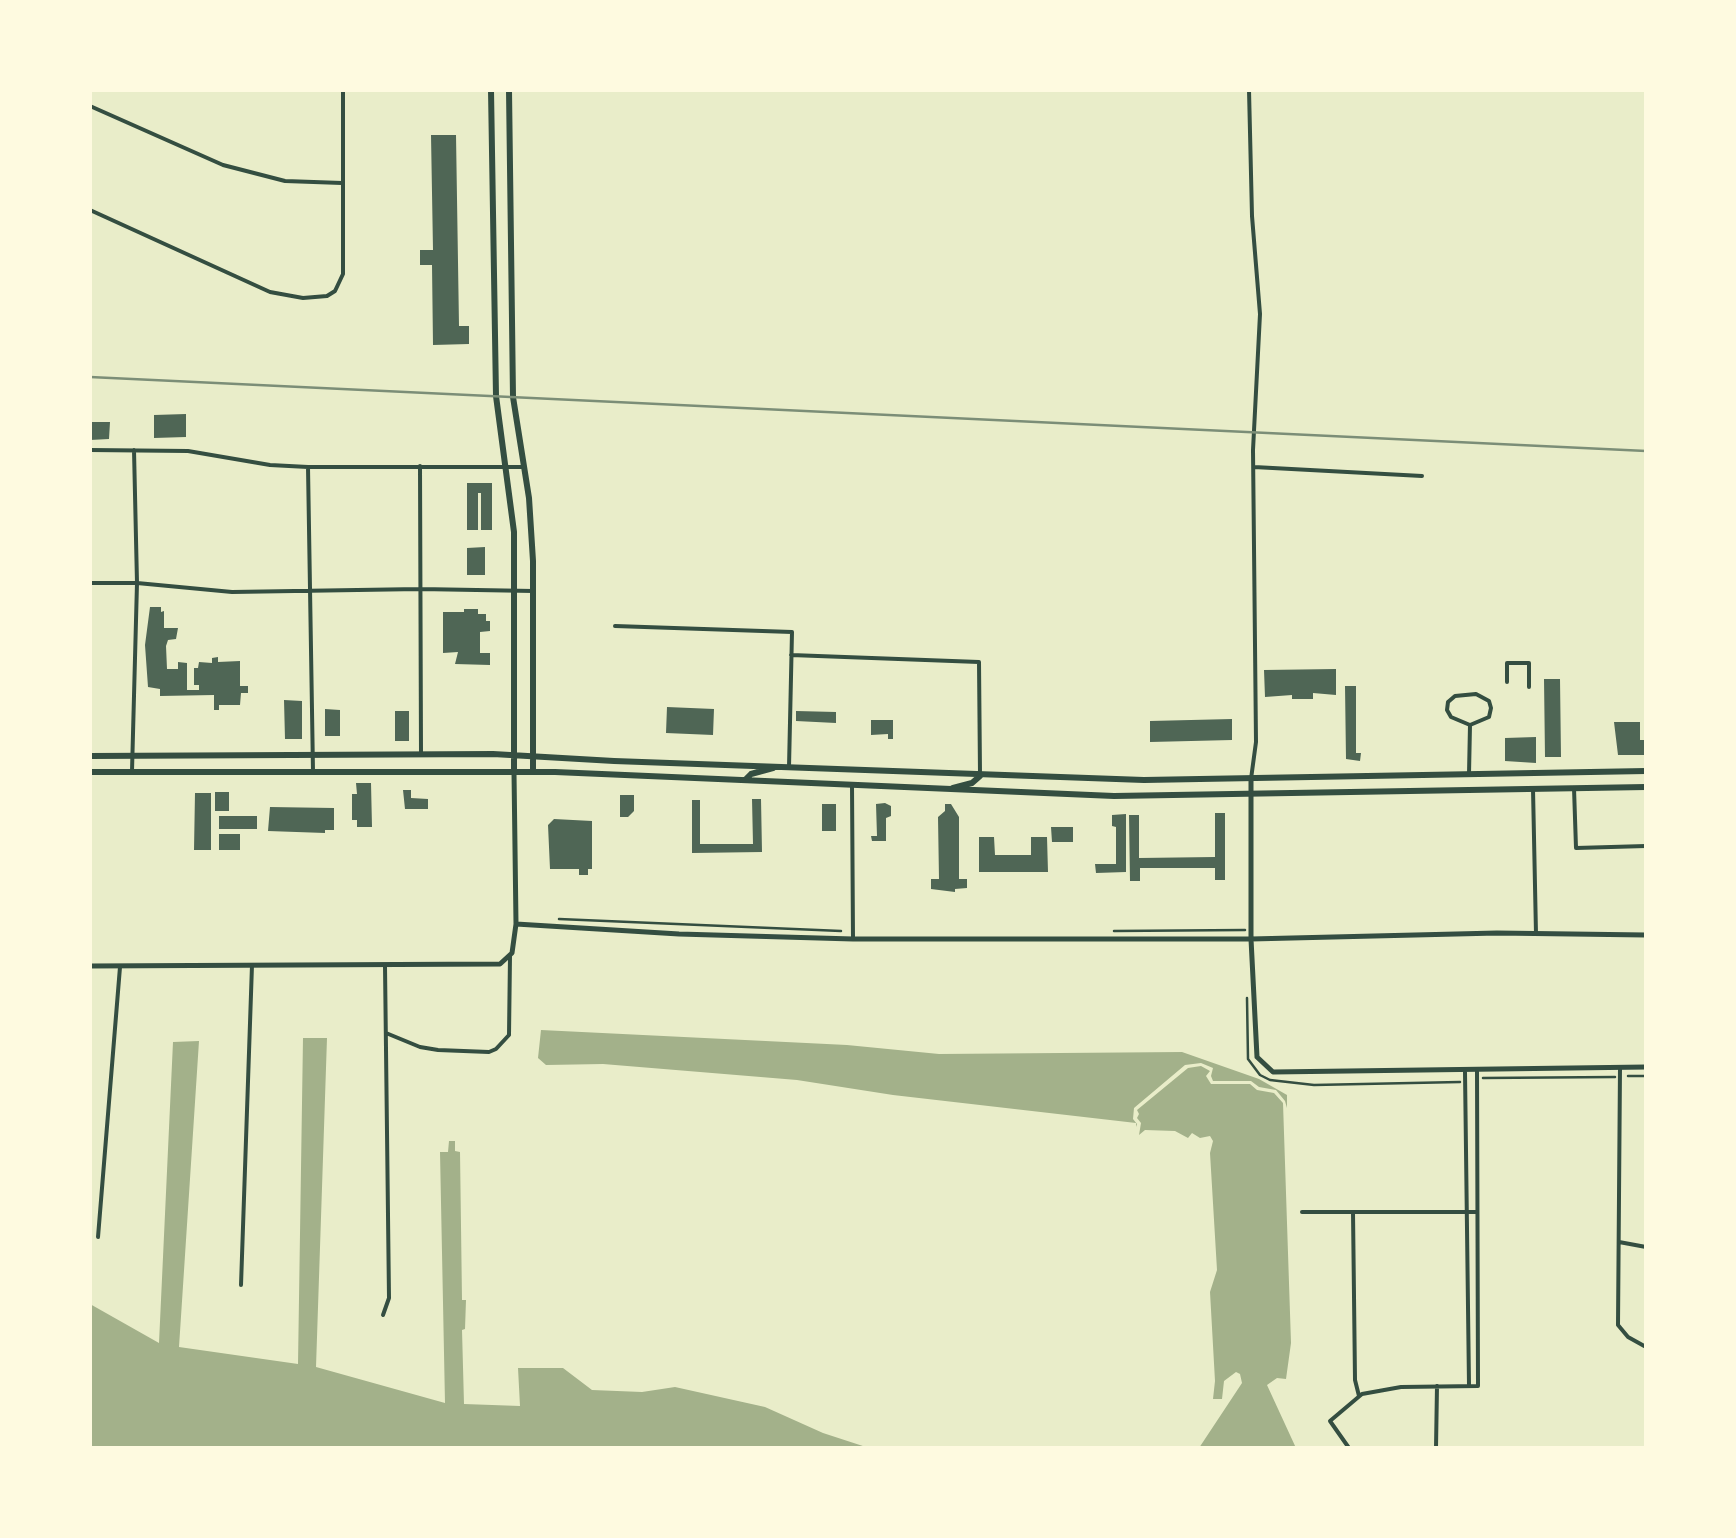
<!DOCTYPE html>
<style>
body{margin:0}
#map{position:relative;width:1736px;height:1538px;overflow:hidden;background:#e9edc9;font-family:Barlow,sans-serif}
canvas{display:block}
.frame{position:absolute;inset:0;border:92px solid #fefae0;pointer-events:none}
</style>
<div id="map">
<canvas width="1736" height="1538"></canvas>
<div class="frame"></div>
</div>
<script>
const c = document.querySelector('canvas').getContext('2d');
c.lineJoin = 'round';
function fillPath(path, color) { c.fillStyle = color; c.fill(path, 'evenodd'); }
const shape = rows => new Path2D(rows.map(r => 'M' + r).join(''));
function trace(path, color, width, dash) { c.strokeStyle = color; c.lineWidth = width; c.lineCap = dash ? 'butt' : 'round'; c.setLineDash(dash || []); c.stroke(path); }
fillPath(shape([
 [541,1030,847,1045,939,1054,1182,1052,1259,1079,1287,1095,1287,1108,1285,1101,1276,1090,1259,1087,1251,1081,1213,1081,1211,1076,1213,1068,1201,1063,1185,1065,1134,1108,1133,1119,1137,1124,1136,1127,1136,1123,893,1095,797,1080,603,1064,546,1065,538,1058],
 [303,1038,327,1038,316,1367,445,1403,440,1152,448,1152,449,1141,455,1141,455,1151,460,1152,462,1300,466,1300,465,1329,462,1330,464,1404,520,1406,518,1368,563,1368,592,1390,642,1392,675,1387,765,1407,823,1433,869,1448,90,1448,90,1304,159,1343,173,1042,199,1041,179,1347,298,1364],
 [1201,1066,1210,1071,1206,1076,1211,1084,1250,1084,1257,1090,1274,1093,1283,1103,1291,1343,1286,1379,1277,1378,1267,1385,1296,1448,1199,1448,1242,1383,1240,1374,1236,1372,1224,1381,1222,1399,1213,1399,1215,1381,1210,1292,1217,1270,1210,1153,1213,1141,1210,1136,1200,1138,1192,1133,1188,1138,1175,1131,1145,1130,1139,1135,1141,1123,1137,1118,1139,1114,1137,1110,1188,1068]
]), '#a3b18a');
fillPath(shape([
 [431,135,456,135,459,326,469,326,469,344,433,345,432,265,420,265,420,250,433,250],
 [186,414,186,437,154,438,154,415],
 [90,422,110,422,109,439,90,440],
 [467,483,492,483,492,530,481,530,481,493,478,493,478,530,467,530],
 [485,547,485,575,467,575,467,548],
 [150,607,161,607,161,612,164,611,164,628,178,628,176,639,168,640,166,646,167,669,178,669,178,662,187,663,187,690,199,690,199,685,194,685,194,668,198,668,199,662,212,663,212,658,218,657,218,662,240,661,240,686,248,686,248,693,241,693,240,705,219,705,219,710,214,710,214,695,160,696,160,689,148,687,145,645],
 [464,609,478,609,478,614,486,614,486,621,490,621,490,631,480,632,480,653,490,653,490,665,455,664,458,652,443,653,443,612,464,612],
 [1336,669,1336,695,1313,693,1313,699,1292,699,1292,695,1265,697,1264,670],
 [1544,679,1560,679,1561,757,1545,757],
 [1345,686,1356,686,1356,753,1361,753,1360,761,1346,759],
 [284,700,302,701,302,739,285,739],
 [667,707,714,709,713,735,666,733],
 [325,709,340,710,340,736,325,736],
 [395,711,409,711,409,741,395,741],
 [796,711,836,712,836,723,796,721],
 [1232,719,1232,740,1150,742,1150,721],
 [871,720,893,720,893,739,888,739,888,734,871,735],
 [1614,722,1640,722,1640,740,1646,740,1646,755,1618,755],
 [1536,737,1536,763,1505,761,1505,738],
 [356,783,371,783,372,827,357,827,357,820,352,820,352,794,357,794],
 [403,790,411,790,411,798,428,799,428,809,405,809],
 [215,792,229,792,229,811,215,811],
 [195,793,211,793,211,850,194,850],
 [620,795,634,795,634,811,628,817,620,817],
 [752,799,761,799,762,852,692,853,692,800,700,800,700,844,753,844],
 [885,803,891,806,891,816,886,818,886,841,872,841,871,836,877,836,876,804],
 [822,804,836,804,836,831,822,831],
 [945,804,951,804,959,817,959,879,967,879,967,888,955,889,955,892,931,889,931,879,939,879,938,817,945,811],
 [270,807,334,808,334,830,325,830,325,833,268,831],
 [1215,813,1225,813,1225,880,1215,880,1215,868,1140,868,1140,881,1130,881,1129,815,1139,815,1139,858,1215,857],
 [1126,814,1126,872,1096,873,1095,864,1116,864,1116,827,1112,826,1112,815],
 [219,816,257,816,257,829,219,829],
 [554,819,592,821,592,869,588,869,588,875,579,875,579,869,550,869,548,825],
 [1051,827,1073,827,1073,842,1052,842],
 [219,834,240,834,240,850,219,850],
 [979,837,994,837,995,855,1031,855,1031,837,1047,837,1048,872,979,872]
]), '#4f6655');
trace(shape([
 [559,919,841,931],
 [1114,931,1245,930],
 [1247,998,1248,1059,1260,1075,1270,1080,1314,1085,1460,1082],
 [1628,1076,1646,1076],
 [1483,1078,1615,1077]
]), '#344e41', 2.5);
trace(shape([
 [1249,90,1252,216,1260,314,1253,450,1256,742,1251,779],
 [90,106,223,165,285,181,342,183],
 [90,210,270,292,303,298,327,296,335,291,343,274,343,90],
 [90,450,188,451,270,465,308,467,524,467],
 [420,466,421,754],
 [308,467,313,771],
 [1254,467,1422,476],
 [90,583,137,583,232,592,420,589,533,591],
 [615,626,792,632,789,767],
 [791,655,979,662,980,774],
 [1507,682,1507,663,1529,663,1529,687],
 [132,771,137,583,134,450],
 [1469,774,1470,725,1489,717,1491,708,1489,701,1476,694,1455,696,1448,702,1447,710,1451,717,1470,725],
 [852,785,853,939],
 [1574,788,1576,848,1646,846],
 [1533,789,1536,934],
 [386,1033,420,1047,438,1050,489,1052,496,1049,509,1035,510,956],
 [1620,1067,1618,1325,1628,1337,1646,1347],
 [1465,1072,1469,1385],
 [1302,1212,1477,1212],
 [1353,1212,1355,1380,1359,1396],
 [98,1237,120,967],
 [1619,1242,1646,1247],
 [241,1285,252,965],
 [383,1315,389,1298,385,966],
 [1349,1448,1330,1421,1362,1394,1401,1387,1478,1386,1477,1071],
 [1436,1448,1437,1386]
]), '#344e41', 4);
trace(shape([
 [1251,779,1251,939,1257,1057,1273,1072,1646,1067],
 [516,924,679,934,853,939,1251,939,1497,933,1646,935],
 [90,966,500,964,512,953,516,924,514,772]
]), '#344e41', 5);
trace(shape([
 [491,90,496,396,514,532,514,772],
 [509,90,513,397,529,498,533,561,533,772],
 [90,756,493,754,614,761,1144,780,1646,771],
 [90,772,555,772,1114,796,1646,787],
 [745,780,751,774,773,768],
 [953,788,972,783,980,776]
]), '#344e41', 6);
trace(shape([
 [90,377,1646,451]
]), '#7c8e77', 2.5);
</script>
